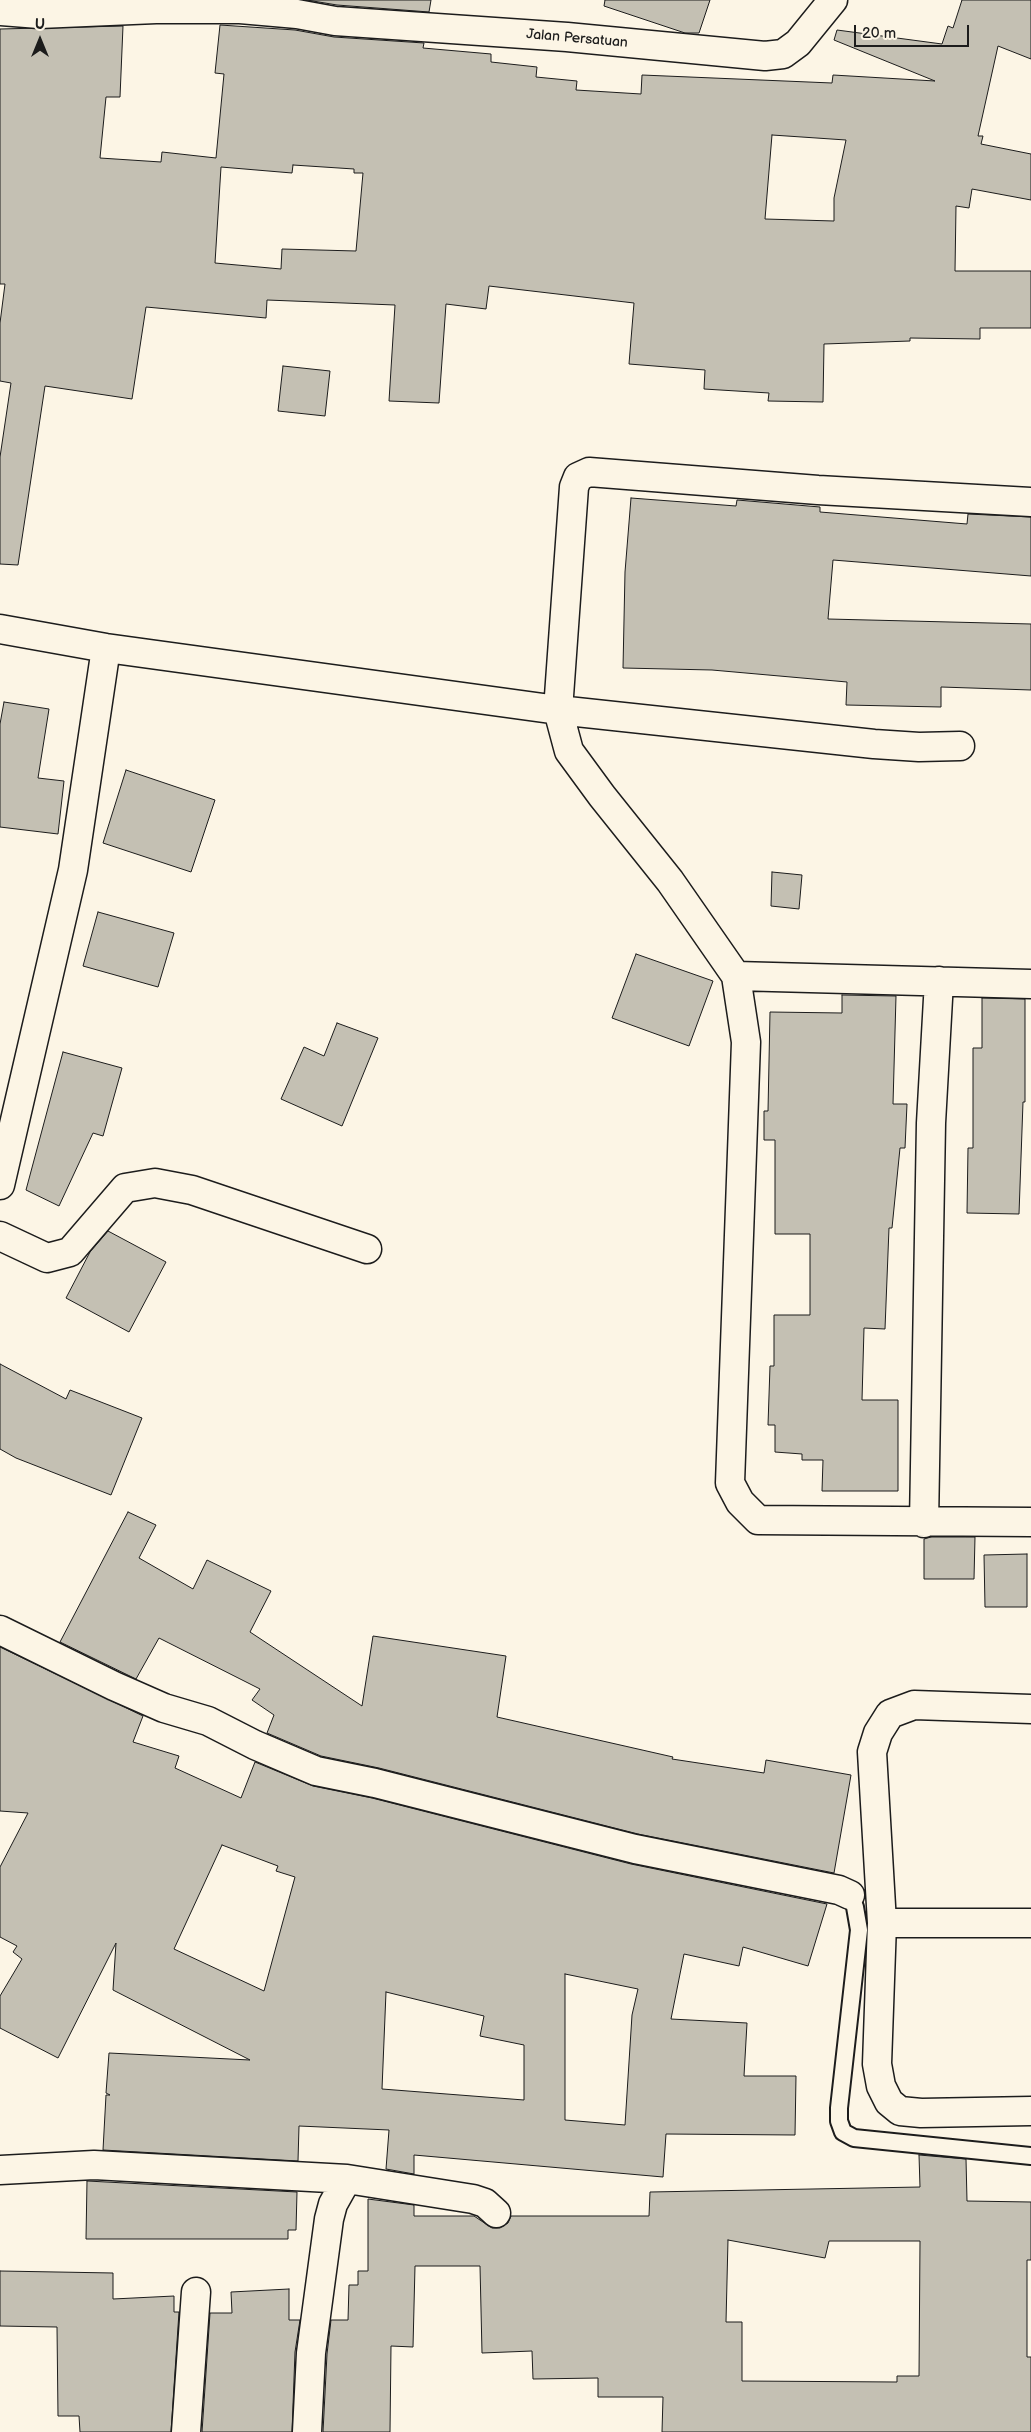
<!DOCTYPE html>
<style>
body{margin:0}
#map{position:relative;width:1031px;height:2432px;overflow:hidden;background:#fcf5e5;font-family:"Balsamiq Sans",sans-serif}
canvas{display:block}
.north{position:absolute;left:15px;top:15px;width:50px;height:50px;-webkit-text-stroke:4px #fcf5e5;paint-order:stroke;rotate:0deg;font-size:14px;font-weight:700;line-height:20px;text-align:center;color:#1c1c1c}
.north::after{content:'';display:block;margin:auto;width:18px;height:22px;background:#1c1c1c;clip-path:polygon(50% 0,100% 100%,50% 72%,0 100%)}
.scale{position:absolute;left:854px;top:25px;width:115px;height:22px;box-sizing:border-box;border:2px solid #1c1c1c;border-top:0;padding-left:6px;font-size:15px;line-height:18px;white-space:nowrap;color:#1c1c1c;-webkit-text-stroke:4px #fcf5e5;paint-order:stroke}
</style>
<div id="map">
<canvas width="1031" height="2432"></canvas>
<div class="north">U</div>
<div class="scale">20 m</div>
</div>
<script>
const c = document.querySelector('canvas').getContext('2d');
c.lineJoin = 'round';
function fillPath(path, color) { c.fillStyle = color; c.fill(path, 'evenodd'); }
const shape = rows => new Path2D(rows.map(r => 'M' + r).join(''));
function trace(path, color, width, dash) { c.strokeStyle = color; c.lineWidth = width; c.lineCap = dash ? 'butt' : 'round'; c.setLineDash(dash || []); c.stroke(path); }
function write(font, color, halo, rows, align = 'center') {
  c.font = font + ' "Balsamiq Sans",sans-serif'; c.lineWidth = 4; c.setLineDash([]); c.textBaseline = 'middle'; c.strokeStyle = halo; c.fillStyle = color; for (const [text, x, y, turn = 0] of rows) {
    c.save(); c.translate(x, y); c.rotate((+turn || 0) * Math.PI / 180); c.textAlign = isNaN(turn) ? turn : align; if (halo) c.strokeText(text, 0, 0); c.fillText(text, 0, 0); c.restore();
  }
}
const building = shape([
 [307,0,431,0,429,12,337,5,307,0],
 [605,0,710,0,699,33,685,33,604,6,605,0],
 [962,0,1031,0,1031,59,998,46,978,136,983,136,981,144,1031,154,1031,200,972,189,969,208,956,206,955,271,1031,271,1031,328,980,328,980,339,910,338,910,341,824,344,823,402,768,401,769,393,704,389,705,370,629,364,634,303,489,286,486,309,446,304,439,403,389,401,395,305,267,300,266,318,146,307,132,399,45,386,18,565,0,564,0,457,11,383,0,381,0,323,5,284,0,284,0,29,123,26,120,97,106,97,100,158,161,162,162,152,216,158,224,74,215,73,220,25,295,30,334,37,424,43,423,48,491,54,491,62,537,67,536,77,577,81,576,90,641,94,642,75,832,83,833,75,935,81,834,40,837,30,942,44,948,26,953,28,962,0],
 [772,135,846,140,834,198,834,221,765,219,772,135],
 [293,165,354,169,354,173,363,173,356,251,282,249,281,269,215,263,221,167,292,173,293,165],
 [283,366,330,371,325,416,278,411,283,366],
 [631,498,736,506,737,500,820,507,820,512,967,524,968,514,1031,517,1031,576,833,560,828,619,1031,624,1031,690,941,687,941,707,846,705,847,682,712,670,623,668,625,572,631,498],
 [4,702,49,709,38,778,64,781,58,834,0,827,0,724,4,702],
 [126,770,215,800,191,872,103,843,126,770],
 [772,872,802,875,799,909,771,906,772,872],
 [98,912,174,933,158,987,83,966,98,912],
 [636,954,713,981,689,1046,612,1018,636,954],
 [842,995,896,996,893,1104,907,1104,905,1148,900,1148,892,1228,889,1228,885,1329,864,1328,862,1400,898,1400,898,1491,822,1491,823,1460,802,1460,802,1454,775,1452,775,1425,768,1425,770,1366,774,1366,774,1315,810,1315,810,1234,775,1234,775,1140,764,1140,764,1111,768,1111,770,1012,842,1013,842,995],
 [982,998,1025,999,1025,1102,1023,1102,1019,1214,967,1213,968,1148,973,1148,973,1048,982,1048,982,998],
 [337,1023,378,1038,342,1126,281,1099,304,1047,324,1056,337,1023],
 [63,1052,122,1068,103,1136,93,1133,59,1206,26,1190,63,1052],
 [108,1231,166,1262,129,1332,66,1298,90,1252,108,1231],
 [0,1364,66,1399,70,1390,142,1418,111,1495,16,1458,0,1449,0,1364],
 [128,1512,156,1525,139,1558,193,1589,207,1560,271,1591,250,1632,362,1706,373,1636,506,1656,497,1717,673,1757,672,1759,764,1773,766,1760,851,1775,834,1873,638,1834,379,1768,321,1756,267,1733,274,1715,252,1700,260,1689,159,1638,136,1679,60,1642,128,1512],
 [931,1537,975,1537,974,1579,924,1579,924,1539,931,1537],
 [1027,1554,1027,1607,985,1607,984,1555,1027,1554],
 [0,1647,143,1716,133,1742,179,1756,175,1768,241,1798,255,1762,313,1786,372,1798,631,1864,827,1904,808,1966,743,1947,739,1966,684,1954,671,2019,747,2023,744,2076,796,2076,795,2135,666,2134,663,2177,414,2155,414,2174,386,2169,389,2130,299,2126,298,2161,103,2150,106,2095,110,2095,106,2093,109,2053,250,2060,113,1990,116,1943,58,2058,0,2028,0,1996,22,1959,13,1952,17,1946,0,1937,0,1867,28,1813,0,1811,0,1647],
 [222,1845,278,1866,276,1871,295,1877,264,1991,174,1949,222,1845],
 [565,1974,638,1989,632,2015,625,2125,565,2120,565,1974],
 [386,1992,484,2016,480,2036,524,2045,524,2100,382,2089,386,1992],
 [919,2155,966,2159,967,2201,1031,2202,1031,2260,1027,2260,1027,2357,1031,2357,1031,2432,662,2432,663,2397,598,2397,598,2378,533,2379,532,2351,482,2353,480,2266,415,2266,413,2347,391,2346,390,2432,323,2432,327,2354,331,2320,348,2320,349,2285,358,2285,358,2271,368,2271,368,2199,414,2205,414,2216,474,2216,492,2228,500,2228,508,2223,511,2216,649,2216,650,2192,920,2187,919,2155],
 [728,2240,825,2258,829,2241,920,2241,919,2376,897,2376,897,2382,742,2381,742,2322,726,2322,728,2240],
 [87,2181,297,2192,296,2230,288,2230,288,2239,86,2239,87,2181],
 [0,2271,113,2273,113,2299,174,2296,174,2312,179,2312,171,2432,80,2432,79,2416,58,2416,57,2327,0,2326,0,2271],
 [289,2289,289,2320,300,2320,295,2352,292,2432,202,2432,210,2313,232,2313,231,2292,289,2289]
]);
fillPath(building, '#c4c0b3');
trace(building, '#1c1c1c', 1);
const service = shape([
 [850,1895,855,1907,859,1930,839,2108,839,2121,843,2132,854,2138,1031,2156]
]);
const minor = shape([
 [0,11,39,14,156,9,240,9,297,14,335,21,567,37,765,56,783,54,798,43,833,0],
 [1031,502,818,490,589,472,578,477,574,487,558,710,569,751,602,796,670,881,736,976,746,1042,730,1483,740,1502,758,1520,1031,1522],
 [0,629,106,648,558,710,874,744,919,747,960,746],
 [736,976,1031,984],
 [0,1185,73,870,106,648],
 [0,1236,47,1258,70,1252,125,1188,155,1183,192,1190,367,1249],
 [924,1523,931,1123,939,981],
 [0,1630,114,1686,164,1708,208,1721,255,1745,316,1771,375,1783,635,1849,839,1890,850,1895],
 [1031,1709,914,1705,890,1714,878,1733,872,1752,882,1923,877,2064,881,2086,889,2102,900,2111,921,2113,1031,2111],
 [882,1923,1031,1923],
 [0,2170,94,2165,347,2179],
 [186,2432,196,2292],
 [307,2432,311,2353,329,2219,333,2204,347,2179,473,2199,485,2203,496,2213]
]);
trace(service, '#1c1c1c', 20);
trace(minor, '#1c1c1c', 31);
trace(service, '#fcf5e5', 16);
trace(minor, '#fcf5e5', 28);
write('14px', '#1c1c1c', '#fcf5e5', [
 ["Jalan Persatuan",577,39,5]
]);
</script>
